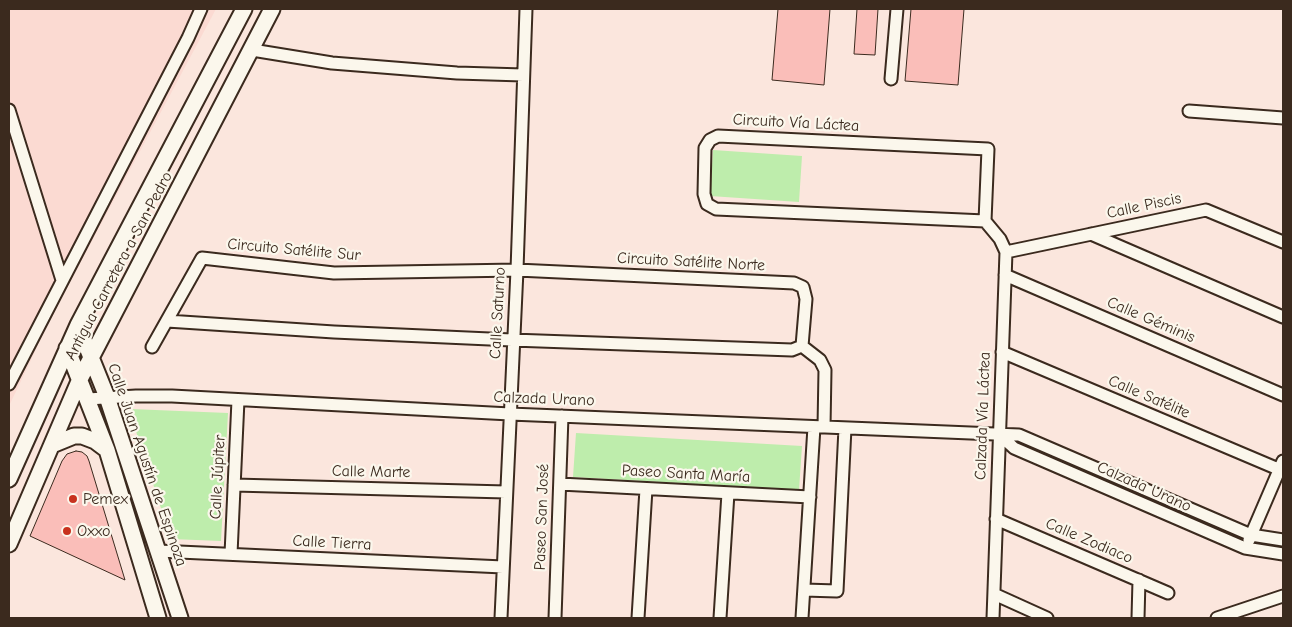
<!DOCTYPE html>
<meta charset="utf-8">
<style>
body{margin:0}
#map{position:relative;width:1292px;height:627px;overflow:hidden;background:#fbe6dd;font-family:"Comic Neue",sans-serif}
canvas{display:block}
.frame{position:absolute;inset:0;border:10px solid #3b2a1e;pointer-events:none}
</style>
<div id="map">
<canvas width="1292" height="627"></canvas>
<div class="frame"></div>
</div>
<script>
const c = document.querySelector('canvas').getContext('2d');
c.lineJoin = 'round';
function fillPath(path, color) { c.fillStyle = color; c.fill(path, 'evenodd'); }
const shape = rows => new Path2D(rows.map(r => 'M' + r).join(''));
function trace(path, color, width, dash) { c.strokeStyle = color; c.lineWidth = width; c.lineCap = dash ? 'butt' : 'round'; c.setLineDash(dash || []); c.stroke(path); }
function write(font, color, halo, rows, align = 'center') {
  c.font = font + ' "Comic Neue",sans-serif'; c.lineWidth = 4.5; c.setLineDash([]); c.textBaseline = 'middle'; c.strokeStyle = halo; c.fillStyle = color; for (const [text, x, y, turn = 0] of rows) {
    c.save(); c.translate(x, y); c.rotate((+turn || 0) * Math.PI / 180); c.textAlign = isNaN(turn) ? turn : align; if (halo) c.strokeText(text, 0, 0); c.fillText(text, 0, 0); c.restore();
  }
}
fillPath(shape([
 [9,9,216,9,53,314,9,406]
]), '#fbdad2');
fillPath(shape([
 [713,150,802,156,799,202,710,196],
 [131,409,228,413,221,541,171,539,131,416],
 [576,433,802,446,799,490,573,477]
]), '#beedac');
const building = shape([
 [778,9,830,9,824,85,772,80,778,9],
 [857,9,878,9,875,55,854,54,857,9],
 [911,9,964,9,958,85,905,81,911,9],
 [76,451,82,452,87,456,89,461,125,580,30,536,62,461,67,454,76,451]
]);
fillPath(building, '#fabeb9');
trace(building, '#3b2a1e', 1);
const minor = shape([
 [252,50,332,63,457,73,523,75],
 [891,79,897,9],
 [9,110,62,280],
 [1189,111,1283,118],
 [718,136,988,149,985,221,716,209,707,204,704,194,705,148,710,140,718,136],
 [985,221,1000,239,1006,252,993,618],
 [1091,234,1283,317],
 [1006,252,1206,210,1283,242],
 [1005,275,1283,395],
 [167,321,334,332,512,340,792,350,802,346],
 [802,346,820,360,825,370,824,427],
 [152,347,202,258,334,273,517,270,794,283,803,287,806,299,802,346],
 [1002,352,1283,471],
 [9,384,188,38,201,9],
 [88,399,136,396,172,396,510,414,1019,435,1251,535,1283,540],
 [999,434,1014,448,1245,548,1283,554],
 [560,484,810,497],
 [234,485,506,492],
 [996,519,1168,593],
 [1249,540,1283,461],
 [158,551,503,567],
 [231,554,238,400],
 [804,590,837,591,845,428],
 [994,594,1047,618],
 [501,618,517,270,526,9],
 [555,618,562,416],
 [638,618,646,489],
 [720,618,728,493],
 [802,618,814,427],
 [1138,618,1139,580],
 [1217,618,1283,596]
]);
const major = shape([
 [78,325,107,397,180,618],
 [67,348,107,450,158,618],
 [52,445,74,436,82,436,95,441,107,450],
 [9,479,78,325,244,9],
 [9,544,80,379,272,9]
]);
trace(minor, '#3b2a1e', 15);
trace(major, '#3b2a1e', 19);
trace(minor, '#fbf7ec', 11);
trace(major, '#fbf7ec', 15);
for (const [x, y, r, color] of [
 [73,499,5,"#c8321e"],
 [67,531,5,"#c8321e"]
]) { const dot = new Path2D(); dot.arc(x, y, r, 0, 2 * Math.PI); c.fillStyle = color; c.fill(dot); trace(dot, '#fbf7ec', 2); }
write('16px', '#3b2a1e', '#fbf7ec', [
 ["Circuito Vía Láctea",796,123,3],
 ["Calle Piscis",1144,206,-12],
 ["Circuito Satélite Sur",294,250,5],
 ["Circuito Satélite Norte",691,262,3],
 ["Antigua Carretera a San Pedro",119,266,-62],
 ["Calle Saturno",498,313,-87],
 ["Calle Géminis",1151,320,23],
 ["Calle Satélite",1149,397,23],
 ["Calzada Urano",544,399,2],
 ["Calzada Vía Láctea",983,416,-88],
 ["Calle Juan Agustín de Espinoza",147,465,71],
 ["Calle Marte",371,472,1],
 ["Paseo Santa María",686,474,3],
 ["Calle Júpiter",218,477,-87],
 ["Calzada Urano",1144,487,24],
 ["Paseo San José",542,517,-88],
 ["Calle Zodiaco",1089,541,23],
 ["Calle Tierra",332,543,3]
]);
write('16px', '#3b2a1e', '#fbf7ec', [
 ["Pemex",83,499],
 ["Oxxo",77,531]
], 'left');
</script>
